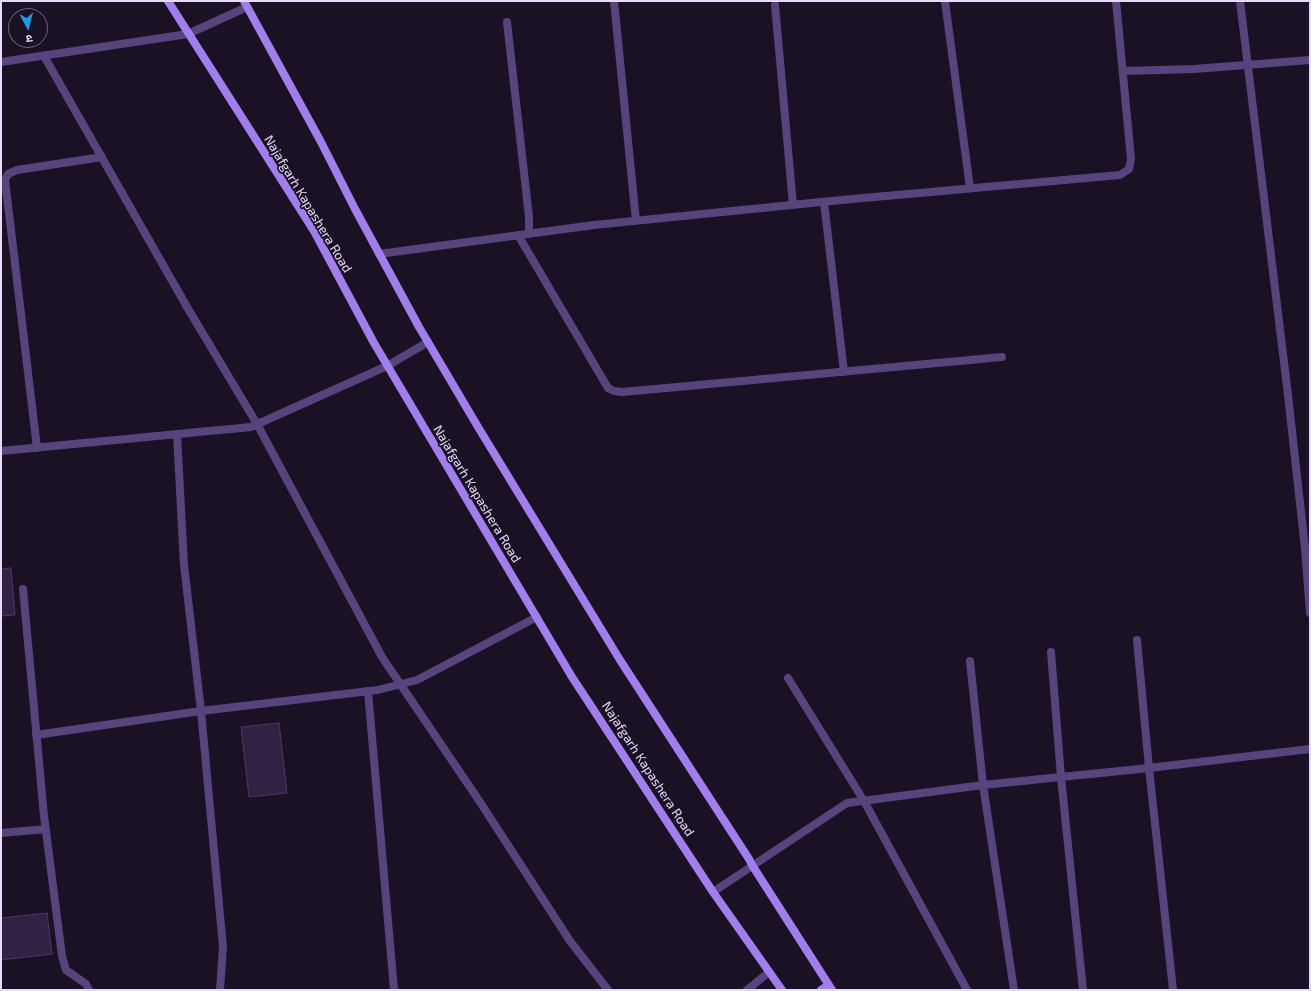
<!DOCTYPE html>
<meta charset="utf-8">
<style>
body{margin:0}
#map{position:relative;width:1311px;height:991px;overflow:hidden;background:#1a1224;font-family:"Exo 2","Noto Sans Devanagari",sans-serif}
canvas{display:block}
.frame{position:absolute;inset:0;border:2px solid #e7dbfa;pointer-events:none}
.north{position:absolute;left:8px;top:8px;width:40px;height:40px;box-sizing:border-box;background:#1a1224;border:1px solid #6c627a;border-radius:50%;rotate:173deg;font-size:11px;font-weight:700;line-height:16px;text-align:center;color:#e7dbfa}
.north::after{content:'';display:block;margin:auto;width:14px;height:18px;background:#2198df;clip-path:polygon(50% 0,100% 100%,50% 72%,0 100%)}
</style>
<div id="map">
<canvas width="1311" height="991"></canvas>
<div class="frame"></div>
<div class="north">उ</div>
</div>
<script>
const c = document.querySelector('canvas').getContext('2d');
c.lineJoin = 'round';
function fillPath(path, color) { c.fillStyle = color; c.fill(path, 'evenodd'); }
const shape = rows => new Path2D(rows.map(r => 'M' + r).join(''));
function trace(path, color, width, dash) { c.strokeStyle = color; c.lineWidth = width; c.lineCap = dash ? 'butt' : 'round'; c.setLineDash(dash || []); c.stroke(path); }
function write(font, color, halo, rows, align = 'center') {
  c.font = font + ' "Exo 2",sans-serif'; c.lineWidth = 3.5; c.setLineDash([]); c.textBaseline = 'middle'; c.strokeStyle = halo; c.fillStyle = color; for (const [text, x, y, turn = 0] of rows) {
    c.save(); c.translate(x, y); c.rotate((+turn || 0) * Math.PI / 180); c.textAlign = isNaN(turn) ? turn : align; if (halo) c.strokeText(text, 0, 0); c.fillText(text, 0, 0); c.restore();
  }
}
const building = shape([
 [11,568,15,615,1,616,1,569,11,568],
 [279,723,287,793,249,797,241,727,279,723],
 [47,913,52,954,1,960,1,918,47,913]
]);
fillPath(building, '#312143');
trace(building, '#50366b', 1);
trace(shape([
 [614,1,636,221],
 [945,1,970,188],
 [1240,1,1288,395,1305,548,1310,613],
 [775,5,793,205],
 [507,22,529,217,529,234],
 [44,56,187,307,257,424,382,657,480,802,570,941,608,990],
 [1,62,188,34,247,7],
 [1123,71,1194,69,1310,60],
 [824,202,844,372],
 [518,235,608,388,614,391,623,392,1002,357],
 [379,254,594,225,841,200,1120,175,1129,169,1131,159,1116,1],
 [177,434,184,565,201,711,223,947,220,990],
 [37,448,5,180,8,174,17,170,102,157],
 [1,451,251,427,387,366,428,342],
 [23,589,44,816,62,956,66,970,86,984,89,990],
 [1137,640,1149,768,1173,990],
 [1051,652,1061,777,1083,990],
 [970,661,983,785,1014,990],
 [788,678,864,801,967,990],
 [368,691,394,990],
 [36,735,201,711,378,690,417,680,537,617],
 [1,833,46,829],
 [713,892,847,803,983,785,1149,768,1310,749],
 [747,990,769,972]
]), '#56447d', 8);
trace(shape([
 [168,1,314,231,374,343,572,677,713,892,782,990],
 [244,1,321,142,355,209,419,327,478,427,620,660,749,859,752,865,832,990],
 [821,990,829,985]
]), '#a07fed', 8);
write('13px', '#e7dbfa', '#1a1224', [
 ["Najafgarh Kapashera Road",308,204,59],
 ["Najafgarh Kapashera Road",477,494,59],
 ["Najafgarh Kapashera Road",648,769,57]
]);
</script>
